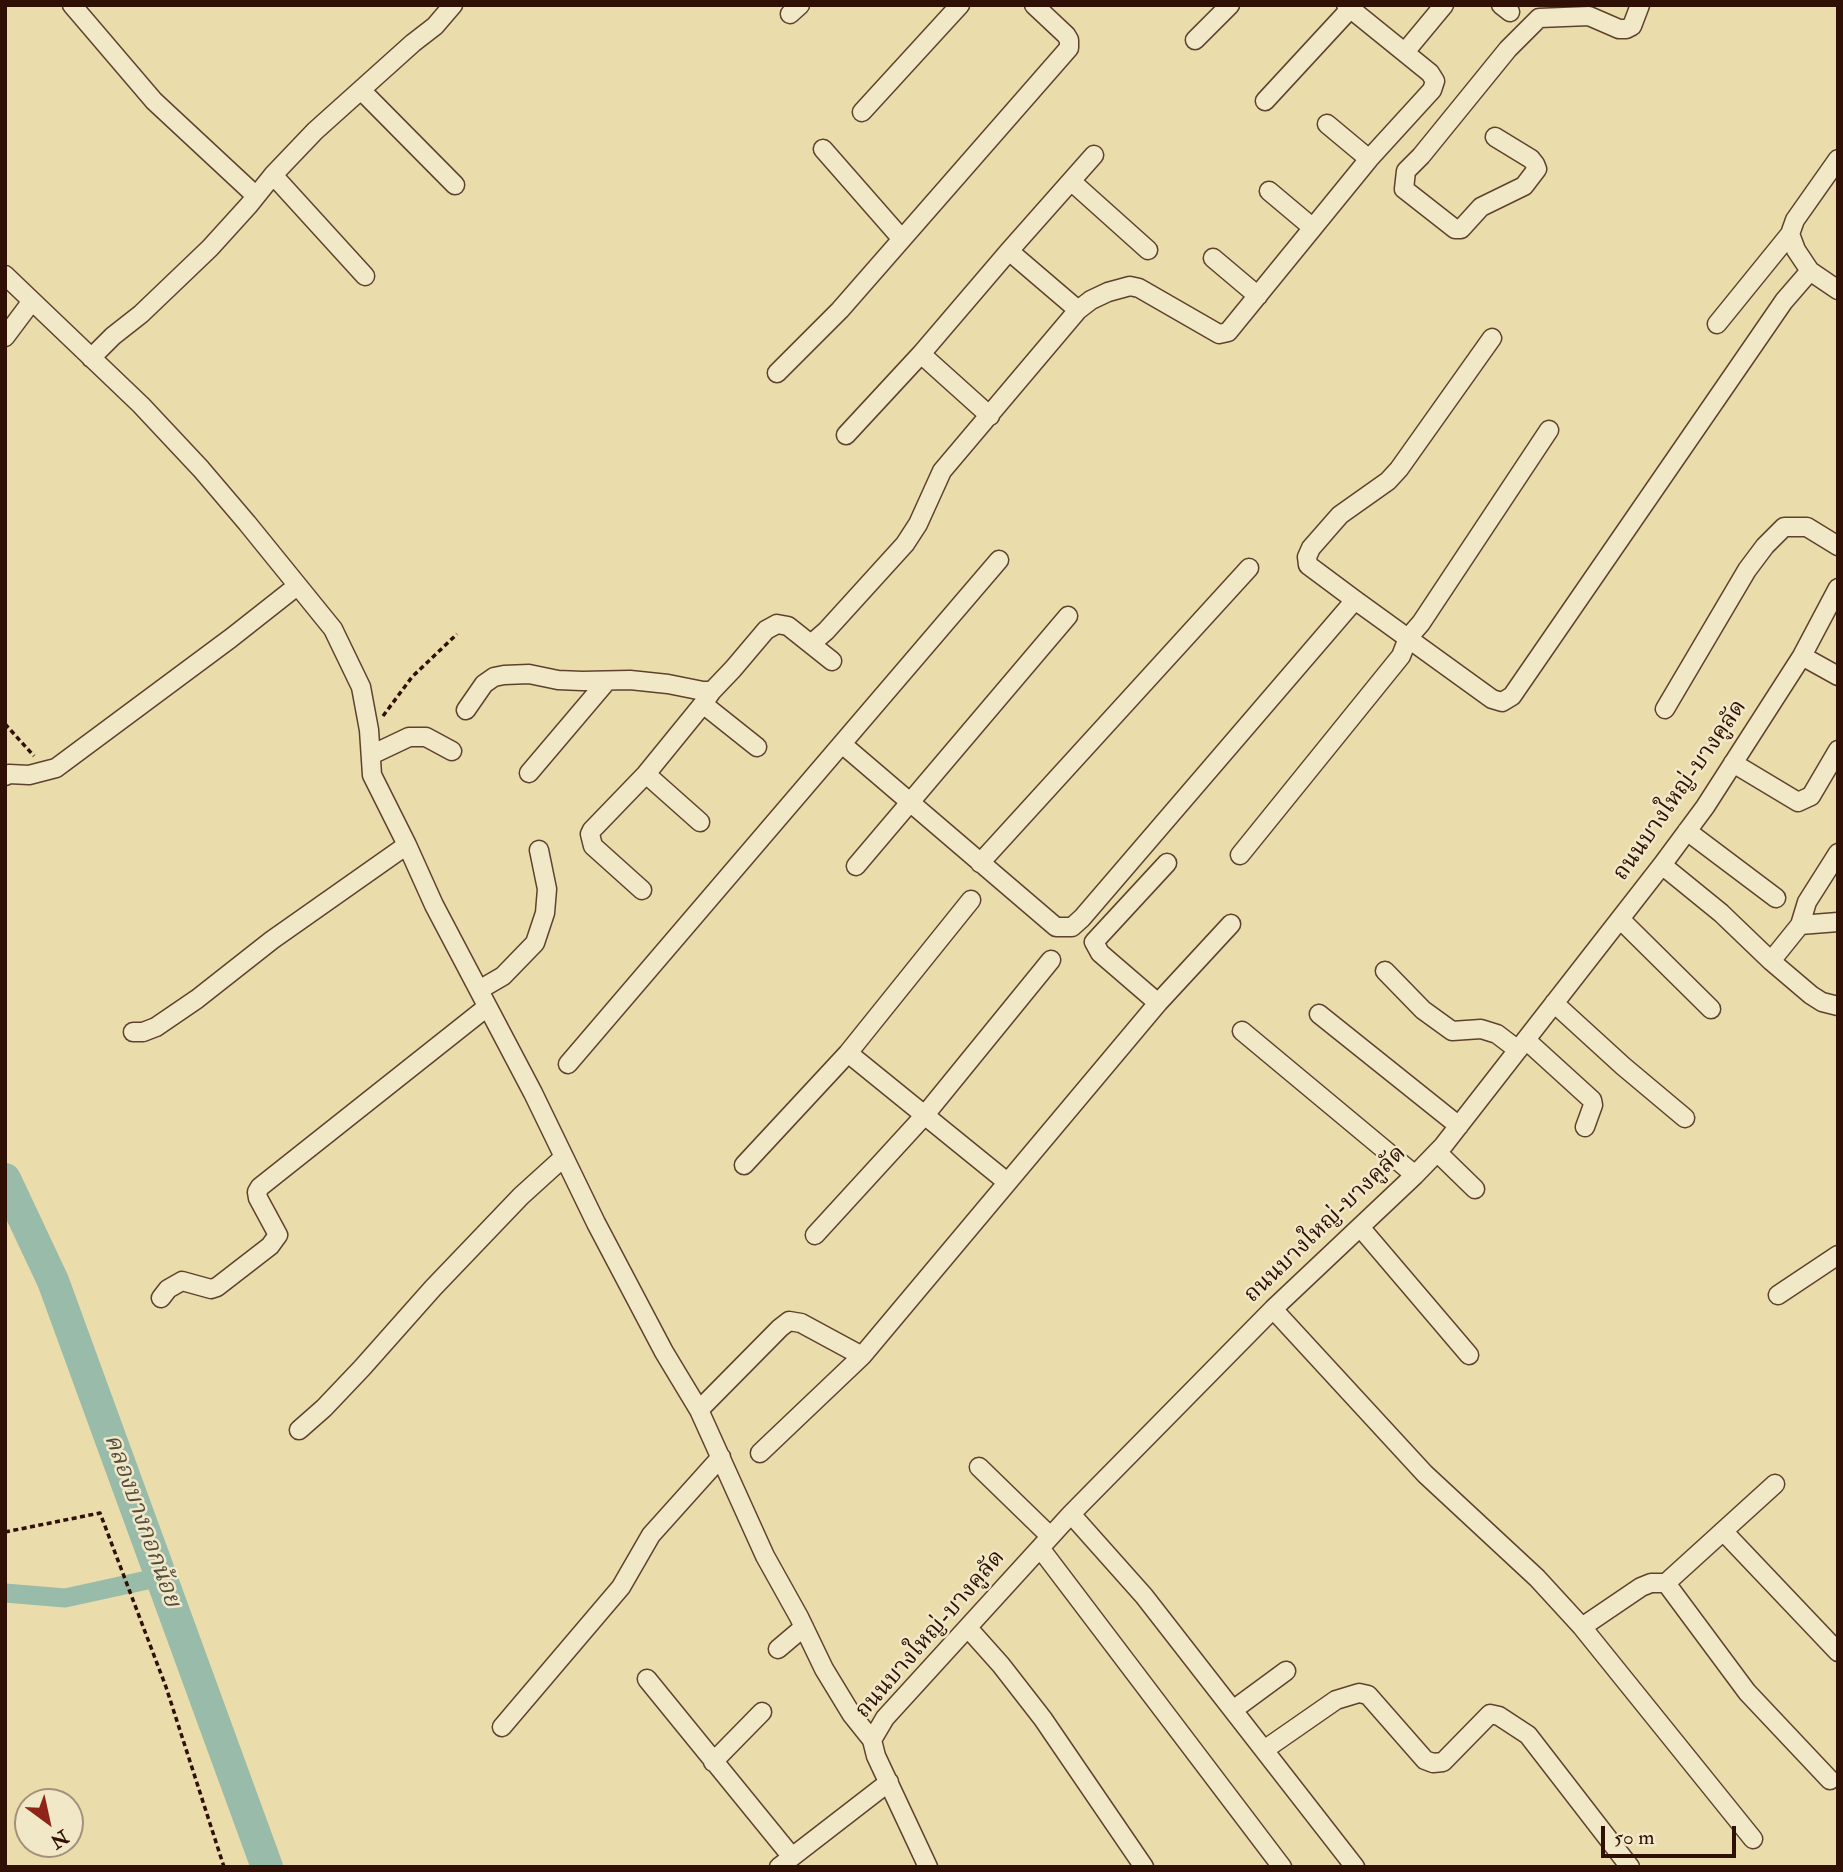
<!DOCTYPE html>
<meta charset="utf-8">
<style>
body{margin:0}
#map{position:relative;width:1843px;height:1872px;overflow:hidden;background:#eadcab;font-family:"IM FELL Double Pica",serif}
canvas{display:block}
.frame{position:absolute;inset:0;border:7px solid #300f04;pointer-events:none}
.north{position:absolute;left:14px;top:1788px;width:70px;height:70px;box-sizing:border-box;background:#f1e8c8;border:2px solid #a4917a;border-radius:50%;rotate:147deg;font-size:19px;font-weight:700;line-height:28px;text-align:center;color:#300f04}
.north::after{content:'';display:block;margin:auto;width:24px;height:32px;background:#8f2418;clip-path:polygon(50% 0,100% 100%,50% 72%,0 100%)}
.scale{position:absolute;left:1601px;top:1826px;width:135px;height:32px;box-sizing:border-box;border:4px solid #300f04;border-top:0;padding-left:9px;font-size:21px;line-height:24px;white-space:nowrap;color:#300f04;-webkit-text-stroke:5px #f1e8c8;paint-order:stroke}
</style>
<div id="map">
<canvas width="1843" height="1872"></canvas>
<div class="frame"></div>
<div class="north">N</div>
<div class="scale">50 m</div>
</div>
<script>
const c = document.querySelector('canvas').getContext('2d');
c.lineJoin = 'round';
const shape = rows => new Path2D(rows.map(r => 'M' + r).join(''));
function trace(path, color, width, dash) { c.strokeStyle = color; c.lineWidth = width; c.lineCap = dash ? 'butt' : 'round'; c.setLineDash(dash || []); c.stroke(path); }
function write(font, color, halo, rows, align = 'center') {
  c.font = font + ' "IM FELL Double Pica","Noto Serif Thai",serif'; c.lineWidth = 5; c.setLineDash([]); c.textBaseline = 'middle'; c.strokeStyle = halo; c.fillStyle = color; for (const [text, x, y, turn = 0] of rows) {
    c.save(); c.translate(x, y); c.rotate((+turn || 0) * Math.PI / 180); c.textAlign = isNaN(turn) ? turn : align; if (halo) c.strokeText(text, 0, 0); c.fillText(text, 0, 0); c.restore();
  }
}
trace(shape([
 [5,1593,65,1598,161,1577]
]), '#98bbaa', 19);
trace(shape([
 [5,1179,53,1281,267,1867]
]), '#98bbaa', 32);
const minor = shape([
 [72,5,154,101,255,195],
 [1501,5,1510,12],
 [790,14,800,5],
 [1195,40,1230,5],
 [1405,52,1444,5],
 [361,90,455,185],
 [1265,101,1350,9],
 [862,112,960,5],
 [1327,124,1369,159],
 [1495,137,1531,159,1535,164,1537,169,1524,186,1481,207,1461,229,1455,229,1404,189,1406,171,1421,156,1508,49,1539,18,1589,16,1619,29,1626,29,1632,26,1640,5],
 [823,149,901,238],
 [1838,159,1795,220,1790,234,1796,250,1810,271,1838,290],
 [273,175,365,276],
 [1071,181,1148,250],
 [1269,191,1313,228],
 [1009,251,1078,310],
 [1213,258,1258,296],
 [5,275,141,405,201,469,247,523,333,629,361,687,369,730,372,775,407,845,434,905,533,1093,596,1223,664,1352,699,1410,765,1556,799,1617,824,1669,852,1715,872,1740],
 [1717,324,1790,234],
 [5,337,32,301],
 [1492,338,1399,469,1388,481,1340,515,1311,548,1307,557,1308,565,1355,600,1492,699,1502,702,1512,696,1784,301,1810,271],
 [921,354,990,416],
 [91,358,113,336,141,314,210,248,249,205,273,175,315,131,413,43,435,26,453,5],
 [777,373,840,310,1069,48,1069,40,1066,35,1034,5],
 [846,435,921,354,1009,251,1094,155],
 [811,644,826,631,905,544,918,524,942,471,1078,310,1091,300,1108,292,1130,286,1139,288,1219,334,1228,332,1369,159,1432,90,1435,81,1430,73,1346,5],
 [1802,656,1838,676],
 [703,704,757,747],
 [1665,709,1747,570,1765,546,1784,527,1807,527,1838,546],
 [466,710,484,684,494,677,504,675,529,674,558,680,582,681,630,680,668,684,703,691,712,691,733,669,766,630,777,624,788,626,832,661],
 [842,744,1056,927,1072,927,1082,918,1355,600],
 [371,755,409,737,426,737,452,751],
 [1733,763,1798,802,1811,796,1838,750],
 [529,773,607,681],
 [646,774,700,822],
 [5,776,9,774,29,775,56,768,231,638,297,586],
 [1687,831,1776,898],
 [1240,855,1401,656,1408,638,1421,623,1549,430],
 [980,863,1249,568],
 [1662,865,1721,913,1771,961,1811,995,1822,1002,1838,1006],
 [856,866,1068,616],
 [642,890,593,846,590,834,592,830,646,774,703,704,712,691],
 [1620,919,1711,1009],
 [1800,925,1838,922],
 [1771,961,1800,925,1807,902,1838,853],
 [1385,971,1423,1010,1452,1031,1481,1029,1497,1034,1518,1050],
 [479,990,503,976,535,943,545,913,547,889,539,850],
 [1158,1003,1100,953,1094,942,1167,863],
 [1554,1003,1623,1066,1685,1118],
 [1319,1014,1459,1126],
 [1242,1031,1415,1175],
 [133,1032,143,1032,156,1027,197,999,272,940,407,845],
 [1526,1040,1592,1100,1593,1105,1585,1127],
 [848,1053,1007,1182],
 [568,1064,999,560],
 [1437,1152,1475,1189],
 [744,1165,848,1053,971,900],
 [1360,1227,1469,1355],
 [815,1235,924,1116,1051,960],
 [1778,1295,1838,1255],
 [161,1298,168,1289,182,1281,211,1289,217,1287,270,1246,278,1235,258,1198,257,1192,260,1187,487,1007],
 [1273,1309,1425,1474,1537,1578,1582,1627,1753,1839],
 [699,1410,780,1328,789,1321,801,1323,862,1356,1158,1003,1231,924],
 [299,1430,324,1408,362,1368,433,1288,521,1196,564,1157],
 [760,1453,862,1356],
 [979,1467,1050,1536],
 [1071,1514,1144,1596,1355,1867],
 [1723,1531,1838,1652],
 [1040,1548,1282,1867],
 [1666,1583,1747,1692,1830,1780],
 [1582,1627,1641,1587,1651,1583,1666,1583,1775,1484],
 [968,1628,1001,1665,1043,1719,1144,1867],
 [778,1649,804,1627],
 [647,1679,792,1857],
 [1233,1710,1286,1671],
 [502,1727,621,1587,651,1535,721,1457],
 [1264,1750,1336,1700,1359,1693,1368,1695,1425,1760,1433,1763,1443,1762,1490,1714,1499,1716,1528,1735,1630,1867],
 [713,1762,762,1712],
 [779,1867,889,1782],
 [928,1867,876,1756,872,1740,885,1718,1071,1514,1273,1309,1415,1175,1443,1146,1662,865,1705,807,1802,656,1838,588]
]);
trace(minor, '#5e422e', 21);
trace(shape([
 [383,716,412,677,457,634],
 [5,724,34,756],
 [5,1532,100,1513,166,1687,224,1867]
]), '#300f04', 3.5, [5, 3.5]);
trace(minor, '#f1e8c8', 18);
write('23px', '#300f04', '#f1e8c8', [
 ["ถนนบางใหญ่-บางคูลัด",1681,791,-55],
 ["ถนนบางใหญ่-บางคูลัด",1326,1225,-44],
 ["ถนนบางใหญ่-บางคูลัด",931,1635,-49]
]);
write('italic 24px', '#544b3e', '#f1e8c8', [
 ["คลองบางกอกน้อย",141,1521,70]
]);
</script>
